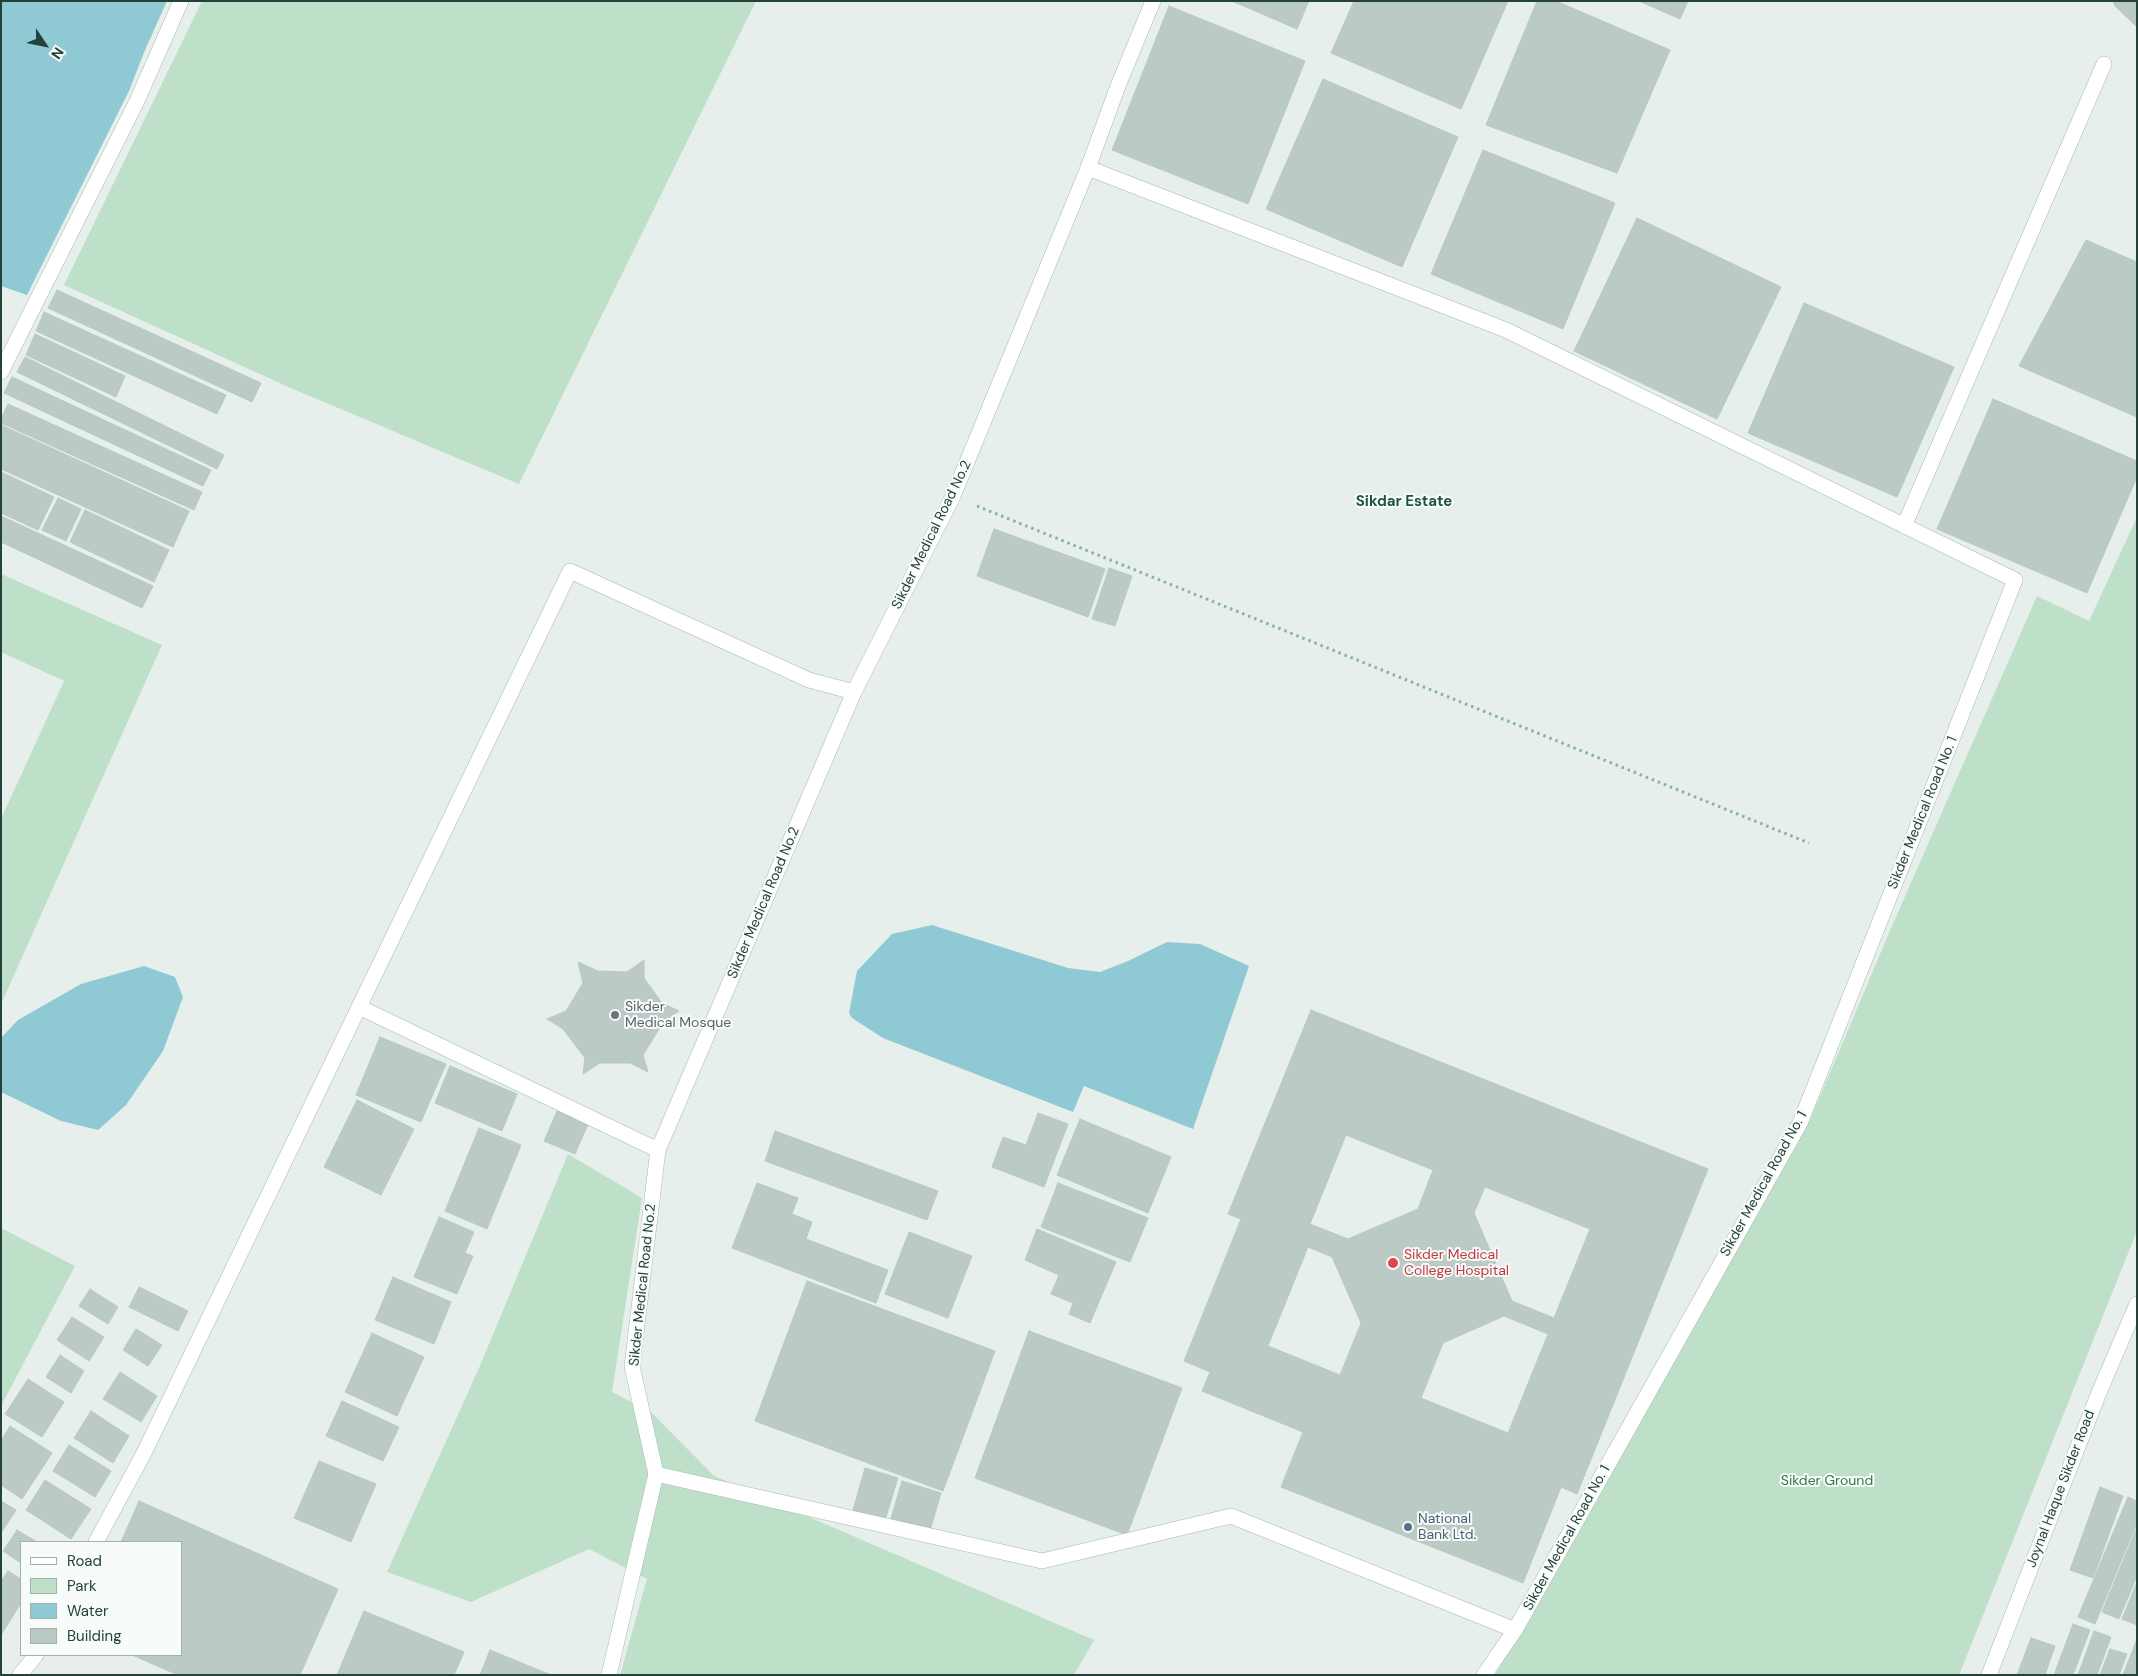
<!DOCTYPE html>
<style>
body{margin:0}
#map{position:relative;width:2138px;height:1676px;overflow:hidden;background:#e6efeb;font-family:"DM Sans",sans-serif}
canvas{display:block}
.frame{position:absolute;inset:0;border:2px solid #24423a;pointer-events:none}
.legend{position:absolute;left:20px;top:1541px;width:162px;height:115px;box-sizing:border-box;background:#f7fbf9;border:1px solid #a3b1ad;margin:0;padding:6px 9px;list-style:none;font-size:15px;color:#24423a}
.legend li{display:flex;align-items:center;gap:10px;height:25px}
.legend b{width:25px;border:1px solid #a3b1ad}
.north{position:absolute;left:20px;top:20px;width:50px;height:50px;-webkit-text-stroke:4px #f7fbf9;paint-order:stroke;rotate:124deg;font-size:14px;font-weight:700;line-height:20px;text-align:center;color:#24423a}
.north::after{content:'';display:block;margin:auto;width:18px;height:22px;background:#24423a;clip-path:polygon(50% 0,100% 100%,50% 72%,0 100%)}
</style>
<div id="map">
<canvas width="2138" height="1676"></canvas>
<div class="frame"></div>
<ul class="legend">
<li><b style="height:6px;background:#fff"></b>Road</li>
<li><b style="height:14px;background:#bfe0c8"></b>Park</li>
<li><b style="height:14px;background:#8ec9d4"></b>Water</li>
<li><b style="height:14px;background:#bbcac4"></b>Building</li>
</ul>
<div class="north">N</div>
</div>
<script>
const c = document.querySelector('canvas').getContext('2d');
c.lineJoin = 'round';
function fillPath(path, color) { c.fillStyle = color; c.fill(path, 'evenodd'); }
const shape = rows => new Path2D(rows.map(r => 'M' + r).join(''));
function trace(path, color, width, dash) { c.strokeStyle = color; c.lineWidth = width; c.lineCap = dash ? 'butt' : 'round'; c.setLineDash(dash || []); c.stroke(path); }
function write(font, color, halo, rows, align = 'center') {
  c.font = font + ' "DM Sans",sans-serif'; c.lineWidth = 4; c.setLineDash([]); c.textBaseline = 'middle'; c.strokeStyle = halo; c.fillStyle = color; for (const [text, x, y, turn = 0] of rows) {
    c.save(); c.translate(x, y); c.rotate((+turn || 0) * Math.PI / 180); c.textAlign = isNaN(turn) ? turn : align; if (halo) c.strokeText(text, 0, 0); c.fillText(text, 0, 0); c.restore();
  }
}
fillPath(shape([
 [202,1,756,1,519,484,293,389,64,285],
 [2137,517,2137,1231,1959,1675,1495,1675,1810,1120,1892,926,2037,596,2089,621],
 [1,574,162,645,1,1004,1,819,64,681,1,652],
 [568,1154,642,1198,612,1392,651,1412,714,1476,1094,1640,1074,1675,620,1675,647,1579,589,1549,471,1602,387,1572,479,1368],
 [1,1228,75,1266,1,1406]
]), '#bfe0c8');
fillPath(shape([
 [1,1,167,1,145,50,129,91,27,295,1,286],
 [932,925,1068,968,1100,972,1128,961,1167,942,1200,944,1249,966,1193,1129,1084,1086,1073,1112,883,1038,852,1018,849,1013,857,971,892,934],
 [144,966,175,977,183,997,163,1051,126,1105,98,1130,61,1121,1,1092,1,1038,18,1020,81,984]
]), '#8ec9d4');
const building = shape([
 [1232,1,1309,1,1297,29,1232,1],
 [1354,1,1508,1,1461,109,1331,53,1354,1],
 [1537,1,1556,1,1670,50,1617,173,1486,125,1537,1],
 [1639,1,1688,1,1680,19,1639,1],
 [2113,1,2137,1,2137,27,2115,6,2113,1],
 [1169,6,1305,61,1248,204,1112,150,1169,6],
 [1323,79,1458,137,1402,267,1266,209,1323,79],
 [1483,150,1615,203,1563,329,1431,274,1483,150],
 [1637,218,1781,287,1717,419,1574,351,1637,218],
 [2086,240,2137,262,2137,417,2019,366,2086,240],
 [57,290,261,383,252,402,48,308,57,290],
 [1804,303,1954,367,1897,497,1748,433,1804,303],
 [44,312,226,395,217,414,36,331,44,312],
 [35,334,125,376,116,397,26,355,35,334],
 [25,357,224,455,217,469,17,372,25,357],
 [12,377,211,470,203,486,4,393,12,377],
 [1993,399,2137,461,2137,477,2087,593,1937,529,1993,399],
 [8,404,202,492,194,510,1,423,1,419,8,404],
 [1,425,189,511,173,547,1,469,1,425],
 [1,472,54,497,38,530,1,513,1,472],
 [58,498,81,509,66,541,42,530,58,498],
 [85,510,169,550,154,582,70,542,85,510],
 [1,516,153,586,142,608,1,542,1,516],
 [994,529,1105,569,1088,617,977,576,994,529],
 [1109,568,1132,576,1115,626,1092,619,1109,568],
 [644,960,644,978,662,1003,679,1011,664,1021,643,1055,648,1072,630,1063,600,1063,583,1074,585,1058,563,1029,547,1019,566,1011,583,983,578,962,598,971,627,972,644,960],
 [1311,1010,1708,1169,1577,1494,1561,1487,1523,1583,1281,1487,1303,1432,1202,1391,1210,1372,1184,1361,1241,1219,1228,1214,1311,1010],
 [1346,1135,1433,1170,1418,1209,1348,1239,1310,1224,1346,1135],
 [1485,1187,1590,1229,1554,1318,1512,1301,1474,1213,1485,1187],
 [1308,1247,1332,1257,1361,1323,1340,1375,1268,1346,1308,1247],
 [1504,1316,1548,1334,1508,1433,1421,1398,1443,1343,1504,1316],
 [380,1037,446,1064,421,1122,356,1095,380,1037],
 [450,1066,517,1094,502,1131,435,1103,450,1066],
 [357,1100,414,1129,381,1195,324,1167,357,1100],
 [558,1109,589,1122,575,1154,544,1141,558,1109],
 [1038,1113,1068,1124,1044,1187,992,1167,1003,1137,1026,1145,1038,1113],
 [1080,1119,1171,1157,1148,1213,1057,1175,1080,1119],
 [479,1128,521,1145,487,1229,445,1211,479,1128],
 [775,1131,938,1191,927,1220,765,1161,775,1131],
 [757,1183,798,1198,792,1214,812,1222,806,1239,888,1270,876,1303,732,1248,757,1183],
 [1058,1183,1148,1218,1130,1262,1041,1227,1058,1183],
 [439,1217,474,1232,465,1253,473,1256,457,1294,414,1277,439,1217],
 [1037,1229,1116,1262,1090,1323,1069,1314,1073,1303,1051,1294,1059,1275,1025,1260,1037,1229],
 [909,1232,972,1256,948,1318,885,1294,909,1232],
 [393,1277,451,1302,434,1344,375,1320,393,1277],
 [807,1281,995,1351,943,1491,755,1421,807,1281],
 [139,1287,188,1311,178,1331,129,1307,139,1287],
 [90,1289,118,1307,108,1324,79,1306,90,1289],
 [72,1317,104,1337,89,1361,57,1340,72,1317],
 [136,1329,162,1345,148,1366,123,1350,136,1329],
 [1029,1331,1182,1388,1127,1535,975,1478,1029,1331],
 [372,1333,424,1357,397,1416,345,1392,372,1333],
 [60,1355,84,1371,71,1393,46,1377,60,1355],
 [120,1372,157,1396,141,1422,103,1399,120,1372],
 [28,1379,64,1402,42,1437,5,1414,28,1379],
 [342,1401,399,1427,383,1461,326,1436,342,1401],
 [91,1411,129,1436,113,1463,74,1438,91,1411],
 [10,1426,52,1453,22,1499,1,1485,1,1441,10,1426],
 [69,1445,111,1471,95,1497,53,1471,69,1445],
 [319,1461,376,1484,351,1542,294,1518,319,1461],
 [865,1468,898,1478,885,1520,853,1510,865,1468],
 [45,1480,91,1509,71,1539,26,1510,45,1480],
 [902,1481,941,1493,929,1534,890,1522,902,1481],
 [2100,1487,2123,1496,2093,1578,2070,1570,2100,1487],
 [2128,1497,2137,1501,2137,1523,2095,1624,2078,1617,2128,1497],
 [1,1501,16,1510,1,1533,1,1501],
 [139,1501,338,1589,300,1675,178,1675,132,1655,181,1655,181,1542,121,1542,139,1501],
 [2137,1527,2137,1576,2119,1619,2102,1612,2137,1527],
 [17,1530,37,1542,21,1542,21,1563,3,1551,17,1530],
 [8,1571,21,1579,21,1603,1,1635,1,1581,8,1571],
 [2137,1582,2137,1625,2122,1619,2137,1582],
 [364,1611,464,1652,454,1675,337,1675,364,1611],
 [2073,1624,2090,1630,2073,1675,2054,1675,2073,1624],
 [2094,1631,2111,1637,2097,1675,2078,1675,2094,1631],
 [2031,1638,2055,1646,2045,1675,2017,1675,2031,1638],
 [2137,1639,2137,1675,2123,1675,2137,1639],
 [2110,1649,2127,1654,2119,1675,2100,1675,2110,1649],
 [490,1650,551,1675,480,1675,490,1650]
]);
fillPath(building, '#bbcac4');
trace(building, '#b8c9c2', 1);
const minor = shape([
 [1088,168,1506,330,2015,580,1800,1123,1515,1630,1484,1675],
 [1,372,137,101,181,1],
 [1904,526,2104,64],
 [658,1150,359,1007,570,571,809,680,854,692],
 [656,1474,1042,1561,1231,1516,1515,1630],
 [96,1542,144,1453,359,1007],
 [20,1675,36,1655],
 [609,1675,656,1474,632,1366,658,1150,854,692,953,496,1088,168,1118,86,1153,1],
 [1989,1675,2098,1395,2137,1304]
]);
trace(minor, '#a8b8b2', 16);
trace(shape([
 [977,506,1809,843]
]), '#86b3a5', 3, [2.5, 4]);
trace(minor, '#fff', 15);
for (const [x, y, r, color] of [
 [615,1015,5,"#6b7280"],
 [1393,1263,6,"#e0444e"],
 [1408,1527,5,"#5c6f8a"]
]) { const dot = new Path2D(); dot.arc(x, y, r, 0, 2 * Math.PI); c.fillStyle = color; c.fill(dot); trace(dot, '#f7fbf9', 2); }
write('14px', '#24423a', '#f7fbf9', [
 ["Sikder Medical Road No.2",932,535,-64],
 ["Sikder Medical Road No. 1",1923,813,-68],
 ["Sikder Medical Road No.2",764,903,-67],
 ["Sikder Medical Road No. 1",1764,1184,-61],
 ["Sikder Medical Road No.2",643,1285,-84],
 ["Joynal Haque Sikder Road",2061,1489,-69],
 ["Sikder Medical Road No. 1",1567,1538,-61]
]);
write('14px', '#5b616d', '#f7fbf9', [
 ["Sikder",625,1007],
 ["Medical Mosque",625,1023]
], 'left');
write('14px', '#be3a42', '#f7fbf9', [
 ["Sikder Medical",1404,1255],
 ["College Hospital",1404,1271]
], 'left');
write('14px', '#2d7a4b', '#f7fbf9', [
 ["Sikder Ground",1827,1481]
]);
write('14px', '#4e5e75', '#f7fbf9', [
 ["National",1418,1519],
 ["Bank Ltd.",1418,1535]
], 'left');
write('bold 15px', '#1f5548', '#f7fbf9', [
 ["Sikdar Estate",1404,502]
]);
</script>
